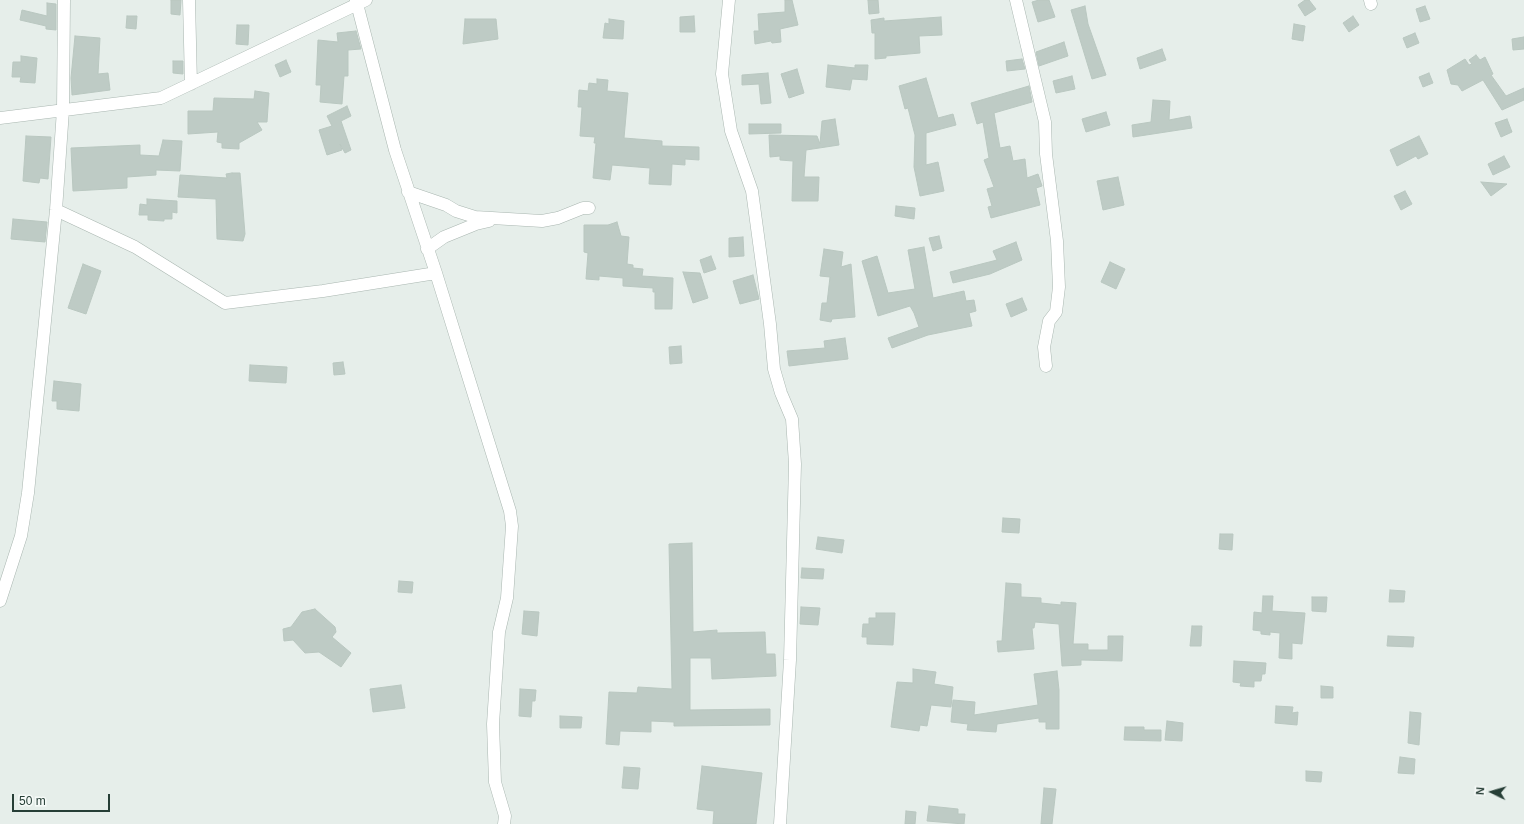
<!DOCTYPE html>
<style>
body{margin:0}
#map{position:relative;width:1524px;height:824px;overflow:hidden;background:#e6eeea;font-family:Helvetica,sans-serif}
canvas{display:block}
.north{position:absolute;left:1472px;top:772px;width:40px;height:40px;-webkit-text-stroke:3px #f6faf8;paint-order:stroke;rotate:275deg;font-size:11px;font-weight:700;line-height:16px;text-align:center;color:#263e36}
.north::after{content:'';display:block;margin:auto;width:14px;height:18px;background:#263e36;clip-path:polygon(50% 0,100% 100%,50% 72%,0 100%)}
.scale{position:absolute;left:12px;top:794px;width:98px;height:18px;box-sizing:border-box;border:2px solid #263e36;border-top:0;padding-left:5px;font-size:12px;line-height:14px;white-space:nowrap;color:#263e36;-webkit-text-stroke:3px #f6faf8;paint-order:stroke}
</style>
<div id="map">
<canvas width="1524" height="824"></canvas>
<div class="north">N</div>
<div class="scale">50 m</div>
</div>
<script>
const c = document.querySelector('canvas').getContext('2d');
c.lineJoin = 'round';
function fillPath(path, color) { c.fillStyle = color; c.fill(path, 'evenodd'); }
const shape = rows => new Path2D(rows.map(r => 'M' + r).join(''));
function trace(path, color, width, dash) { c.strokeStyle = color; c.lineWidth = width; c.lineCap = dash ? 'butt' : 'round'; c.setLineDash(dash || []); c.stroke(path); }
const building = shape([
 [171,0,181,0,180,15,171,14,171,0],
 [785,0,792,0,798,25,780,29,781,42,772,43,771,41,755,44,754,31,759,31,758,14,785,12,785,0],
 [868,0,878,0,879,13,869,14,868,0],
 [1039,0,1049,0,1055,17,1038,22,1032,2,1039,0],
 [1305,0,1309,0,1316,9,1305,16,1298,5,1305,0],
 [47,3,56,4,56,30,46,29,46,26,20,20,22,10,47,16,47,3],
 [1085,6,1088,24,1106,75,1092,79,1071,10,1085,6],
 [1425,6,1430,19,1420,22,1416,9,1425,6],
 [127,16,137,16,136,29,126,28,127,16],
 [694,16,695,32,680,32,680,17,694,16],
 [1353,16,1359,25,1349,32,1343,23,1353,16],
 [941,17,942,35,919,36,920,53,886,56,886,58,875,59,875,33,872,33,871,20,884,18,884,21,941,17],
 [465,19,496,19,498,39,463,44,465,19],
 [609,19,624,21,623,39,603,38,605,23,609,24,609,19],
 [1294,24,1305,26,1303,41,1292,39,1294,24],
 [237,25,249,25,248,45,236,44,237,25],
 [356,31,361,49,348,50,348,76,344,76,342,104,320,102,321,85,316,85,318,40,338,42,337,33,356,31],
 [1415,33,1419,43,1407,48,1403,38,1415,33],
 [75,36,100,38,98,74,108,73,110,90,72,95,71,78,75,36],
 [1524,37,1524,49,1513,50,1512,39,1524,37],
 [1064,42,1068,56,1039,66,1036,52,1064,42],
 [1162,49,1166,60,1140,69,1137,58,1162,49],
 [1476,55,1480,60,1485,57,1493,74,1491,75,1506,96,1524,88,1524,100,1502,110,1483,80,1462,91,1458,85,1451,84,1447,70,1465,59,1469,65,1472,64,1469,60,1476,55],
 [21,56,37,58,35,83,20,82,21,77,12,77,13,62,21,62,21,56],
 [1022,59,1025,69,1007,71,1006,61,1022,59],
 [286,60,291,72,280,77,275,65,286,60],
 [173,61,183,61,183,74,173,73,173,61],
 [828,65,855,68,855,65,868,65,867,80,852,79,850,90,826,87,828,65],
 [797,69,804,93,789,98,781,74,797,69],
 [768,73,771,103,761,104,759,84,742,85,742,75,768,73],
 [1429,73,1433,83,1423,87,1419,77,1429,73],
 [1072,76,1075,89,1056,93,1053,81,1072,76],
 [926,78,938,118,953,114,956,125,926,133,926,165,938,162,944,191,920,196,914,167,915,135,908,108,905,109,899,86,926,78],
 [597,79,608,80,607,91,628,93,624,138,662,141,662,146,699,147,699,160,685,159,685,165,672,164,671,185,649,184,650,168,612,165,610,180,593,178,596,143,594,143,595,137,580,136,582,107,578,107,579,90,588,91,589,83,597,84,597,79],
 [1029,86,1032,102,994,113,1000,148,1010,146,1013,161,1025,159,1027,178,1038,174,1042,186,1036,188,1040,205,991,218,988,207,992,206,987,189,994,187,984,160,989,158,983,122,977,124,971,103,1029,86],
 [255,91,269,93,267,122,257,122,262,130,239,143,239,149,222,148,222,143,217,142,218,132,188,134,188,111,213,111,214,98,254,99,255,91],
 [1153,100,1170,101,1169,120,1190,116,1192,128,1133,137,1132,125,1151,122,1153,100],
 [347,106,351,116,341,121,351,150,345,153,340,144,342,150,327,155,319,130,332,126,327,116,347,106],
 [1106,112,1110,125,1086,132,1082,119,1106,112],
 [835,119,839,145,806,150,804,177,819,177,818,201,792,201,793,161,780,160,780,156,770,157,769,135,817,136,820,144,822,121,835,119],
 [1507,119,1512,132,1501,137,1495,123,1507,119],
 [749,124,781,124,781,133,749,134,749,124],
 [26,136,51,137,48,179,40,178,39,183,23,181,26,136],
 [1419,136,1428,154,1418,159,1416,156,1397,166,1390,150,1419,136],
 [163,140,182,141,180,171,156,170,156,175,127,177,127,188,73,191,71,148,140,145,140,155,159,156,163,140],
 [1504,156,1510,167,1493,175,1488,164,1504,156],
 [232,173,240,173,245,234,243,241,217,239,216,199,178,197,180,175,227,178,226,174,232,173],
 [1118,177,1124,205,1103,210,1097,181,1118,177],
 [1481,182,1507,184,1491,196,1481,182],
 [1405,191,1412,204,1401,210,1394,196,1405,191],
 [147,199,177,201,177,213,172,212,172,219,164,219,164,221,148,220,148,215,139,215,140,204,147,205,147,199],
 [896,206,915,208,914,219,895,216,896,206],
 [13,219,47,222,45,242,11,239,13,219],
 [617,222,621,236,629,237,627,264,633,265,633,268,643,269,642,276,673,278,672,309,655,309,655,292,653,292,653,288,623,286,623,278,599,276,599,280,586,279,588,253,584,252,584,225,608,225,617,222],
 [939,236,942,248,933,251,929,238,939,236],
 [743,237,744,256,729,257,729,238,743,237],
 [1016,242,1022,260,990,274,953,283,950,272,997,260,993,251,1016,242],
 [924,247,933,298,964,291,966,301,974,300,976,311,969,313,972,326,928,335,892,348,888,338,919,327,914,313,910,306,878,316,862,261,877,256,888,293,915,289,908,250,924,247],
 [824,249,843,252,841,267,851,264,855,317,832,319,831,322,820,320,822,303,827,303,830,277,820,276,824,249],
 [711,256,716,269,704,273,700,260,711,256],
 [1110,262,1125,269,1116,289,1101,282,1110,262],
 [83,264,101,271,86,314,68,308,83,264],
 [683,272,700,273,708,298,693,303,683,272],
 [753,275,759,299,740,304,733,281,753,275],
 [1022,298,1027,310,1011,317,1006,304,1022,298],
 [845,338,848,359,789,366,787,351,825,348,824,341,845,338],
 [681,346,682,363,670,364,669,347,681,346],
 [343,362,345,374,334,375,333,363,343,362],
 [250,365,287,367,286,383,249,381,250,365],
 [54,381,81,384,79,411,57,409,57,401,52,401,54,381],
 [1003,518,1020,519,1019,533,1002,532,1003,518],
 [1220,534,1233,534,1232,550,1219,549,1220,534],
 [818,537,844,540,842,553,816,549,818,537],
 [692,543,693,632,717,630,717,633,765,632,766,654,775,654,776,676,712,679,711,658,690,658,690,710,770,709,770,725,674,726,674,722,651,721,651,732,620,731,619,745,606,744,609,692,637,693,638,687,672,689,669,544,692,543],
 [802,568,824,569,823,579,801,578,802,568],
 [399,581,413,582,412,593,398,592,399,581],
 [1006,583,1021,584,1021,597,1041,598,1041,603,1061,605,1061,602,1076,603,1073,644,1088,644,1088,650,1108,650,1108,636,1123,636,1122,661,1081,660,1081,665,1062,666,1059,624,1035,622,1034,628,1032,628,1034,649,998,652,997,641,1002,641,1006,583],
 [1390,590,1405,591,1404,602,1389,602,1390,590],
 [1263,596,1273,596,1272,611,1305,613,1302,644,1292,643,1292,659,1279,658,1280,633,1270,632,1270,635,1261,634,1261,631,1253,630,1254,612,1262,613,1263,596],
 [1312,597,1327,597,1326,612,1312,611,1312,597],
 [801,607,820,608,818,625,800,624,801,607],
 [315,609,335,627,336,632,332,637,351,653,341,667,319,652,305,653,293,640,284,641,283,629,291,627,302,612,315,609],
 [524,611,539,612,537,636,522,634,524,611],
 [876,613,895,613,893,645,867,644,867,637,862,637,863,624,869,624,869,618,876,618,876,613],
 [1192,626,1202,626,1201,646,1190,646,1192,626],
 [1388,636,1414,637,1413,647,1387,646,1388,636],
 [1234,661,1266,663,1265,674,1262,674,1261,681,1254,681,1254,687,1240,686,1241,683,1233,682,1234,661],
 [913,669,936,672,934,684,953,687,951,707,931,705,927,726,920,725,919,731,891,727,897,682,913,683,913,669],
 [1057,671,1059,690,1059,729,1046,729,1046,722,1039,722,1039,718,997,724,996,732,967,730,968,724,951,722,953,700,975,702,974,715,1038,705,1034,674,1057,671],
 [401,685,405,708,373,712,370,689,401,685],
 [1321,686,1333,687,1333,698,1321,698,1321,686],
 [520,689,536,690,535,701,532,701,531,717,519,716,520,689],
 [1276,706,1293,707,1292,713,1298,712,1297,725,1275,723,1276,706],
 [1410,712,1421,713,1419,745,1408,743,1410,712],
 [560,716,582,717,581,728,560,728,560,716],
 [1167,721,1183,723,1182,741,1165,740,1167,721],
 [1125,727,1144,727,1144,730,1161,730,1161,741,1124,740,1125,727],
 [1400,757,1415,759,1414,774,1398,773,1400,757],
 [702,766,762,773,756,824,713,824,714,811,697,809,702,766],
 [624,767,640,768,638,789,622,788,624,767],
 [1306,771,1322,772,1321,782,1306,781,1306,771],
 [1044,788,1056,789,1052,824,1041,824,1044,788],
 [929,806,958,809,958,814,965,814,964,824,927,821,929,806],
 [906,811,916,812,915,824,905,824,906,811]
]);
fillPath(building, '#becbc5');
trace(building, '#b9c7c0', 1);
const street = shape([
 [189,0,191,84],
 [356,0,395,150,436,273,510,511,512,526,507,598,499,632,493,724,495,782,505,816,504,824],
 [729,0,722,74,731,131,752,191,770,324,774,369,781,393,792,419,795,464,790,660,780,824],
 [1016,0,1045,122,1046,154,1057,241,1059,287,1056,312,1049,321,1044,347,1046,366],
 [1370,0,1371,4],
 [0,118,161,98,366,0],
 [408,192,446,205,456,211,475,217,542,221,558,218,583,208,589,208],
 [56,210,135,247,225,303,323,291,436,273],
 [427,249,444,237,476,224,489,221],
 [0,601,21,536,28,493,56,210,63,110,64,0]
]);
trace(street, '#a9b6b0', 13);
trace(street, '#fff', 12);
</script>
